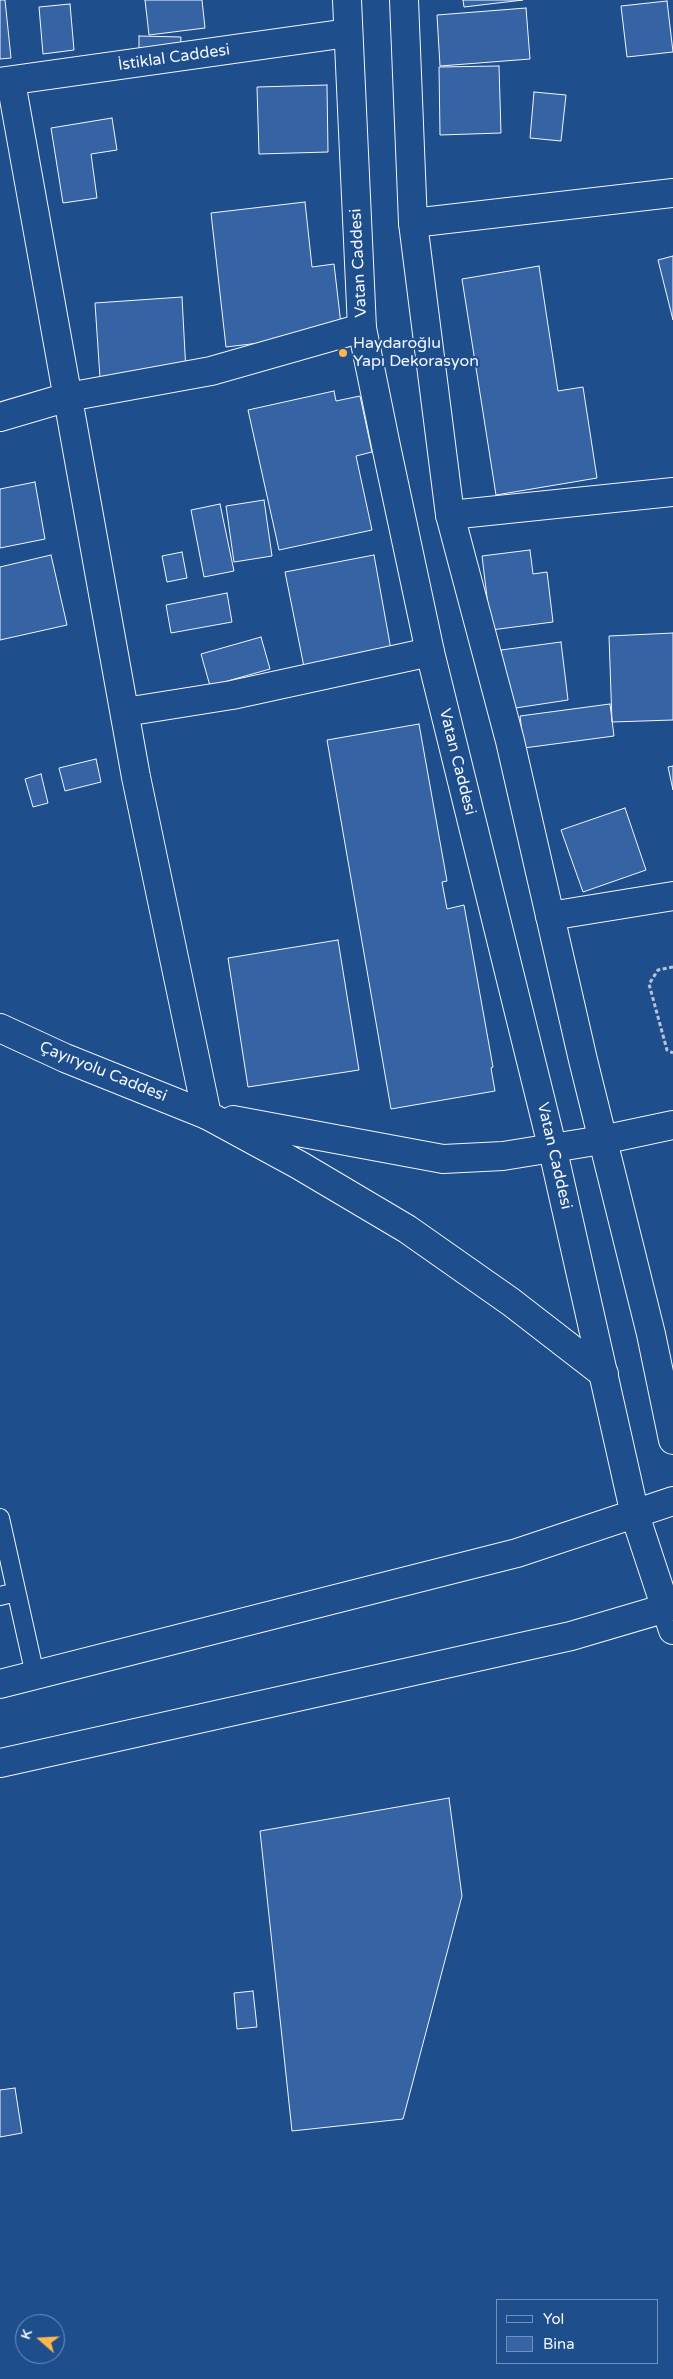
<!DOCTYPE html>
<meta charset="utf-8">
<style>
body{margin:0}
#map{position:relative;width:673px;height:2379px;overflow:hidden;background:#1f4e8c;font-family:"Varela Round",sans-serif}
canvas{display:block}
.legend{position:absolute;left:496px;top:2299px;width:162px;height:65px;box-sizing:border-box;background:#1f4e8c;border:1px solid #7391ba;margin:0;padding:6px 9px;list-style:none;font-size:15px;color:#f2f6ff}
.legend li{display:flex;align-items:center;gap:10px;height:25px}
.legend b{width:25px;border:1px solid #7391ba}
.north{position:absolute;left:15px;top:2314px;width:50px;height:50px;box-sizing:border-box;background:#1f4e8c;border:1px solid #7391ba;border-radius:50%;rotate:289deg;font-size:14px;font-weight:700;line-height:20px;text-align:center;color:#f2f6ff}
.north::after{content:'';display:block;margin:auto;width:18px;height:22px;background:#ffb74d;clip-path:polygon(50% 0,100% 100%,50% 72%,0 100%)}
</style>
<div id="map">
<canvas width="673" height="2379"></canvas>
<ul class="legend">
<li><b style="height:6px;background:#1f4e8c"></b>Yol</li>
<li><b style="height:14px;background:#3563a3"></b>Bina</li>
</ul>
<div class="north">K</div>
</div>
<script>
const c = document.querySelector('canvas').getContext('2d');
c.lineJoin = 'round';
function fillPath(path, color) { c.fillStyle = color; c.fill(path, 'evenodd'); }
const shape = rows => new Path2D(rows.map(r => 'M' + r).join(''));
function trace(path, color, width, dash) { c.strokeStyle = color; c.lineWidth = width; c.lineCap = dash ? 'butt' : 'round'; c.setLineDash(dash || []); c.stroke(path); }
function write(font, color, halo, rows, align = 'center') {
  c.font = font + ' "Varela Round",sans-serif'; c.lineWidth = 4; c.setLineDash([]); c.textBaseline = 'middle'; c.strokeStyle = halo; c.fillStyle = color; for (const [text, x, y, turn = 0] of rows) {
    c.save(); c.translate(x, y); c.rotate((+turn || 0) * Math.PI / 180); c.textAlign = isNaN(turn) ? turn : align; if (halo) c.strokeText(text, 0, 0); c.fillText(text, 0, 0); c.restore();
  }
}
const building = shape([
 [0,0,5,0,11,58,0,59,0,0],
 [145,0,202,0,205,28,149,35,145,0],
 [463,0,523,0,464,7,463,0],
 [667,1,673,52,627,57,621,6,667,1],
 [70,4,74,50,43,54,39,7,70,4],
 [526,8,530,59,440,66,437,15,526,8],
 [139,36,181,37,180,57,139,57,139,36],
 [499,66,501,133,440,135,439,67,499,66],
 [327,85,328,152,259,154,257,87,327,85],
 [534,92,566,95,561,141,530,138,534,92],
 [112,118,117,150,91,154,97,198,63,203,51,128,112,118],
 [305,202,312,267,334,264,342,333,226,347,211,213,305,202],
 [673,256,673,320,658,260,673,256],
 [539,266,558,391,583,387,597,478,496,495,462,279,539,266],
 [182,297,186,372,100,378,95,303,182,297],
 [334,391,336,401,360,396,372,452,356,456,372,530,279,550,248,410,334,391],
 [35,482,45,539,0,548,0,489,35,482],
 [264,500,272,556,234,562,226,506,264,500],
 [220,504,234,571,204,577,191,510,220,504],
 [530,550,533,574,547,572,553,622,491,630,482,556,530,550],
 [182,552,187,578,167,582,162,556,182,552],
 [51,555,67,625,0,640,0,567,51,555],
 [374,555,395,672,305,672,285,572,374,555],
 [227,593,232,622,171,633,166,605,227,593],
 [673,633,673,720,612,722,609,636,673,633],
 [261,637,270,669,210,686,201,654,261,637],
 [561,642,568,700,509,709,501,650,561,642],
 [610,704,614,736,524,748,520,716,610,704],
 [419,724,447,881,442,882,447,909,464,905,493,1067,491,1068,495,1091,391,1109,327,740,419,724],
 [96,759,101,782,65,791,59,768,96,759],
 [673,766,673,790,668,767,673,766],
 [41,774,48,803,33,807,25,779,41,774],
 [625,808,646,870,583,892,561,830,625,808],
 [338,940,359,1070,248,1087,228,958,338,940],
 [449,1798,462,1896,403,2119,292,2131,260,1831,449,1798],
 [253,1991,257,2027,237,2029,234,1993,253,1991],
 [15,2088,22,2133,0,2137,0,2090,15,2088]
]);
fillPath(building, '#3563a3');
trace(building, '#f2f6ff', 1);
const lane = shape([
 [0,1518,35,1675],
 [0,1596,16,1592]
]);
const street = shape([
 [0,82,348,33],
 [11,82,136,777,207,1115,299,1165,407,1229,511,1302,604,1374],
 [413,223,673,193],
 [0,417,68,397,211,371,362,328],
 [450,515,673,492],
 [125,712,232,695,430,652],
 [550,916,673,896],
 [233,1120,443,1159,503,1156,602,1140,673,1125]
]);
const secondary = shape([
 [347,0,362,328,386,446,430,652,552,1146,635,1515,673,1630],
 [404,0,413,223,450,515,510,741,583,1060,651,1334,673,1440],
 [0,1028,65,1058,207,1115],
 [0,1684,517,1553,673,1501],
 [0,1763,571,1636,673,1606]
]);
trace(lane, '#f2f6ff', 20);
trace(street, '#f2f6ff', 30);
trace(secondary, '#f2f6ff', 30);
trace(shape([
 [673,967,658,970,649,984,667,1050,673,1053]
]), '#b3c4dc', 3, [4, 2.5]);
trace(lane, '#1f4e8c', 18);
trace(street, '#1f4e8c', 28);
trace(secondary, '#1f4e8c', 28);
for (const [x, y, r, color] of [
 [343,353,5,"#ffb74d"]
]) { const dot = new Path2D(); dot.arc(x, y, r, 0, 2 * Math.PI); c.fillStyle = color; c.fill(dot); trace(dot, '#1f4e8c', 2); }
write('16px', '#f2f6ff', '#1f4e8c', [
 ["İstiklal Caddesi",174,58,-8],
 ["Vatan Caddesi",359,263,-93],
 ["Vatan Caddesi",457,762,76],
 ["Çayıryolu Caddesi",103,1072,22],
 ["Vatan Caddesi",554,1156,77]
]);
write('16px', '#f2f6ff', '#1f4e8c', [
 ["Haydaroğlu",353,344],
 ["Yapı Dekorasyon",353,362]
], 'left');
</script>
